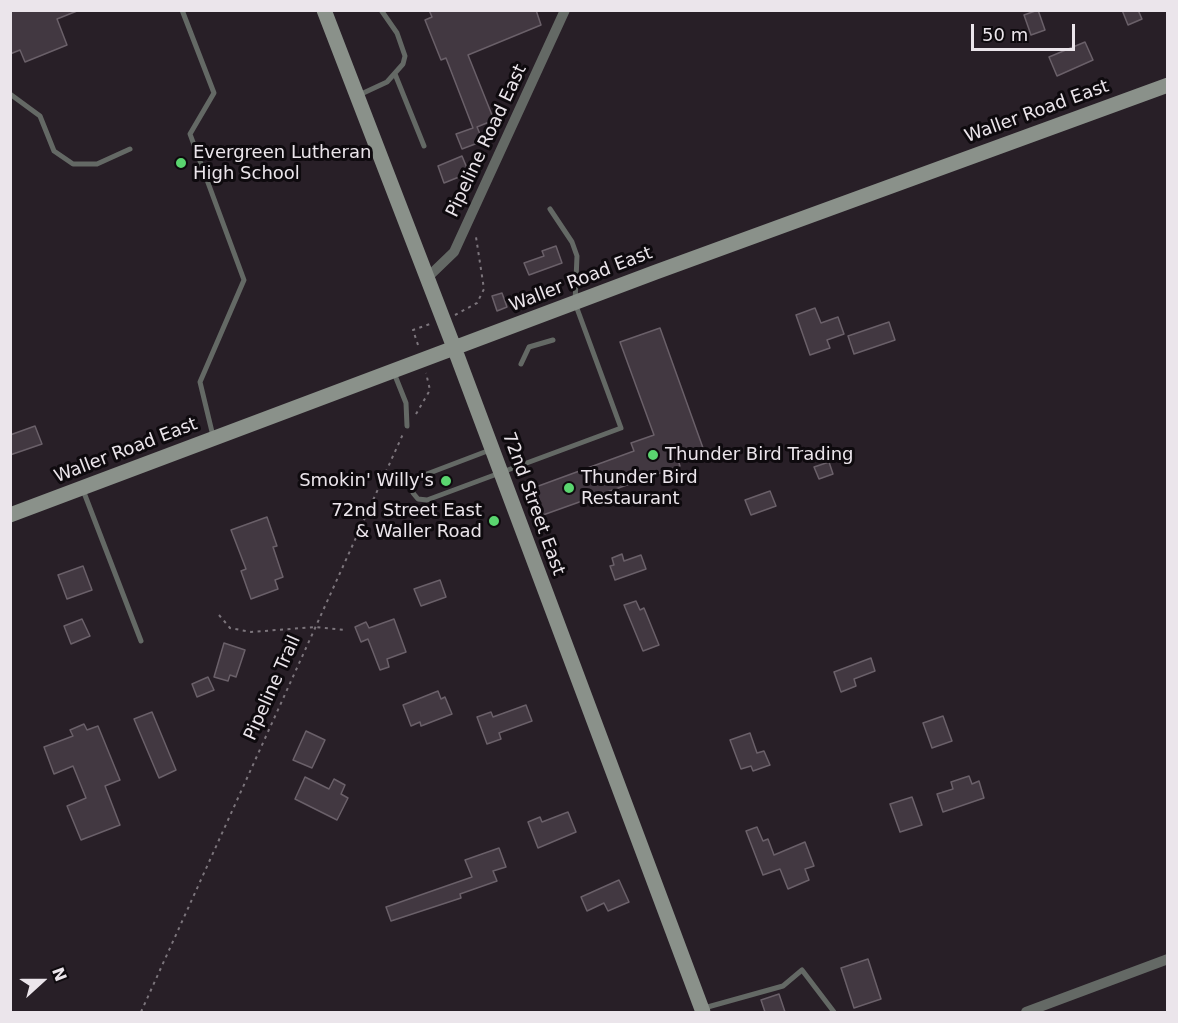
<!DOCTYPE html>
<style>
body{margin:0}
#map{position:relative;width:1178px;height:1023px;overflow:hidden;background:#281f27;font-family:"DejaVu Sans",sans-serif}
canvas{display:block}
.frame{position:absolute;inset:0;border:12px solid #ebe5eb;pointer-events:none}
.north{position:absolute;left:12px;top:951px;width:60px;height:60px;-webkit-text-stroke:4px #0e0a0e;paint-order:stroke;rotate:69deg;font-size:16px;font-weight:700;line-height:24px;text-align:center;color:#ebe5eb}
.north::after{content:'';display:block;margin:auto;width:21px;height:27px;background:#ebe5eb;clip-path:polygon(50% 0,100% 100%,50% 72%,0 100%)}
.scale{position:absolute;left:971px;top:24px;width:104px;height:27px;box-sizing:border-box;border:3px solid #ebe5eb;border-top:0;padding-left:8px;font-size:18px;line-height:21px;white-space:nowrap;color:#ebe5eb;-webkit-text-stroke:4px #0e0a0e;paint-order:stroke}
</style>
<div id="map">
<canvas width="1178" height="1023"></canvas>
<div class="frame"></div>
<div class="north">N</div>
<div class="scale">50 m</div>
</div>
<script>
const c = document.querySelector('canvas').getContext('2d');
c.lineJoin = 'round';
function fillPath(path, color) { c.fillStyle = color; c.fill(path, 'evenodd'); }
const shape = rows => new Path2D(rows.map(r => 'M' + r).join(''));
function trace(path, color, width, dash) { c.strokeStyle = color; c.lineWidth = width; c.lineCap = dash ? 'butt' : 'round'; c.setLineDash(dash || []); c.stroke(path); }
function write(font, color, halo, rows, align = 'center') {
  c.font = font + ' "DejaVu Sans",sans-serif'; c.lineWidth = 6; c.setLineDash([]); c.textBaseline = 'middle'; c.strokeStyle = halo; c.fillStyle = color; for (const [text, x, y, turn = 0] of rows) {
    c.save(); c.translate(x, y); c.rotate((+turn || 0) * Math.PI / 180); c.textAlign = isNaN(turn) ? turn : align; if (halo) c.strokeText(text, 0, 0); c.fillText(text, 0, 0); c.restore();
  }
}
const building = shape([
 [10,10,77,10,77,11,57,19,67,45,25,62,20,50,10,54,10,10],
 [429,10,536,10,541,25,468,55,494,120,477,127,483,141,462,149,456,134,473,128,446,58,441,60,425,20,432,17,429,10],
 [1038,10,1045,30,1031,35,1024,15,1038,10],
 [1122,10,1138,10,1142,19,1128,25,1122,10],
 [1085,42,1093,60,1057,76,1049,57,1085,42],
 [462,156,469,173,444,183,438,166,462,156],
 [556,246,562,263,529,275,524,263,544,256,542,251,556,246],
 [502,293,507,307,497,311,492,296,502,293],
 [815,308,821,323,838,317,844,334,827,340,830,348,810,355,796,315,815,308],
 [889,322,895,340,854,354,848,336,889,322],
 [660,328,703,448,677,457,680,466,543,515,533,488,634,451,631,443,654,435,620,342,660,328],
 [35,426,42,444,10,455,10,435,35,426],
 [829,462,833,474,819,479,814,467,829,462],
 [770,491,776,506,751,515,745,500,770,491],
 [267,517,277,546,273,547,283,577,275,580,278,589,251,599,241,571,246,569,231,530,267,517],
 [622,554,624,561,641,555,646,569,615,580,610,566,614,565,612,558,622,554],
 [83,566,92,590,67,599,58,575,83,566],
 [440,580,446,597,421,606,414,589,440,580],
 [636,601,640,610,644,608,659,645,643,651,624,605,636,601],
 [82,619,90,636,71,644,64,626,82,619],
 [394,619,406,652,387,659,389,667,380,670,368,639,361,642,355,627,366,622,369,628,394,619],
 [224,643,245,650,236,677,230,675,228,681,214,677,224,643],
 [871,658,875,671,854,679,856,686,841,692,834,672,871,658],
 [208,677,214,690,197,697,192,684,208,677],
 [438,691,441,699,445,697,452,714,421,726,420,722,411,726,403,705,438,691],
 [526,705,532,721,499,733,501,739,487,744,477,717,491,712,493,717,526,705],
 [152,712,176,770,159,778,134,719,152,712],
 [943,716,952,741,932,748,923,723,943,716],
 [84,724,87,730,98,726,120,780,105,786,120,825,81,840,67,806,86,798,73,766,54,774,44,747,73,736,70,730,84,724],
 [306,731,325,740,312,768,293,760,306,731],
 [750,733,757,753,764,751,770,765,753,771,751,766,741,769,730,740,750,733],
 [969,776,972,784,979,781,984,798,943,812,937,794,953,789,951,782,969,776],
 [305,777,329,789,334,779,345,785,341,794,348,798,337,820,295,799,305,777],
 [912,797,922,825,900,832,890,804,912,797],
 [568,812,576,832,538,848,528,822,540,817,542,822,568,812],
 [757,827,763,841,768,839,774,855,805,842,814,866,805,869,809,880,788,889,780,869,763,875,746,831,757,827],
 [499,848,506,867,493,871,497,881,460,894,461,898,391,921,386,907,472,877,465,860,499,848],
 [619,880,629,902,608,911,604,903,587,911,581,897,619,880],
 [868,959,881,999,854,1008,841,968,868,959],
 [779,994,785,1012,765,1012,761,1000,779,994]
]);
fillPath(building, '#423841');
trace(building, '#6a6069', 1.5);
trace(shape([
 [455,315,477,303,484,289,476,237],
 [418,345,413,330,430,324],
 [416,414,430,390,426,373],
 [219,615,230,628,251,632,315,627,346,630],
 [141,1012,403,434]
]), '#7c757c', 2, [3, 4.5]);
trace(shape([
 [182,10,214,93,190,134,244,280,200,382,213,436],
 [395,74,424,146],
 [10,94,40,116,54,151,73,164,97,164,130,149],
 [359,95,387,82,403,64,405,56,397,33,381,10],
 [521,364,529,347,553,340],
 [394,373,406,403,407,426],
 [490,450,419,477,413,485,413,493,418,499,427,500,621,428,575,303,577,256,572,242,550,209],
 [83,490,141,641],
 [704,1008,783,986,802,970,834,1012]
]), '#646965', 5);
trace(shape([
 [427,278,454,252,565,10],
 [1026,1012,1168,959]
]), '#646965', 10);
trace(shape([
 [324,10,455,350,703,1012],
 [10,515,656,272,1168,85]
]), '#8a918a', 15);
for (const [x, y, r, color] of [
 [181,163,6,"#5ad56f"],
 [653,455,6,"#5ad56f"],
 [446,481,6,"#5ad56f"],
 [569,488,6,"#5ad56f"],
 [494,521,6,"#5ad56f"]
]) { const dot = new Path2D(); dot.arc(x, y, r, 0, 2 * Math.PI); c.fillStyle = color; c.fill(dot); trace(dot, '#0e0a0e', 2); }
write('18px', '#ebe5eb', '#0e0a0e', [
 ["Waller Road East",1037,112,-20],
 ["Pipeline Road East",487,141,-65],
 ["Waller Road East",581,280,-21],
 ["Waller Road East",126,451,-21],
 ["72nd Street East",533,504,70],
 ["Pipeline Trail",273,688,-66]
]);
write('18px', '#ebe5eb', '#0e0a0e', [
 ["Evergreen Lutheran",193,153],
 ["High School",193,174],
 ["Thunder Bird Trading",665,455],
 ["Thunder Bird",581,478],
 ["Restaurant",581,499],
 ["Smokin' Willy's",434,481,"right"],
 ["72nd Street East",482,511,"right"],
 ["& Waller Road",482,532,"right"]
], 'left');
</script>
